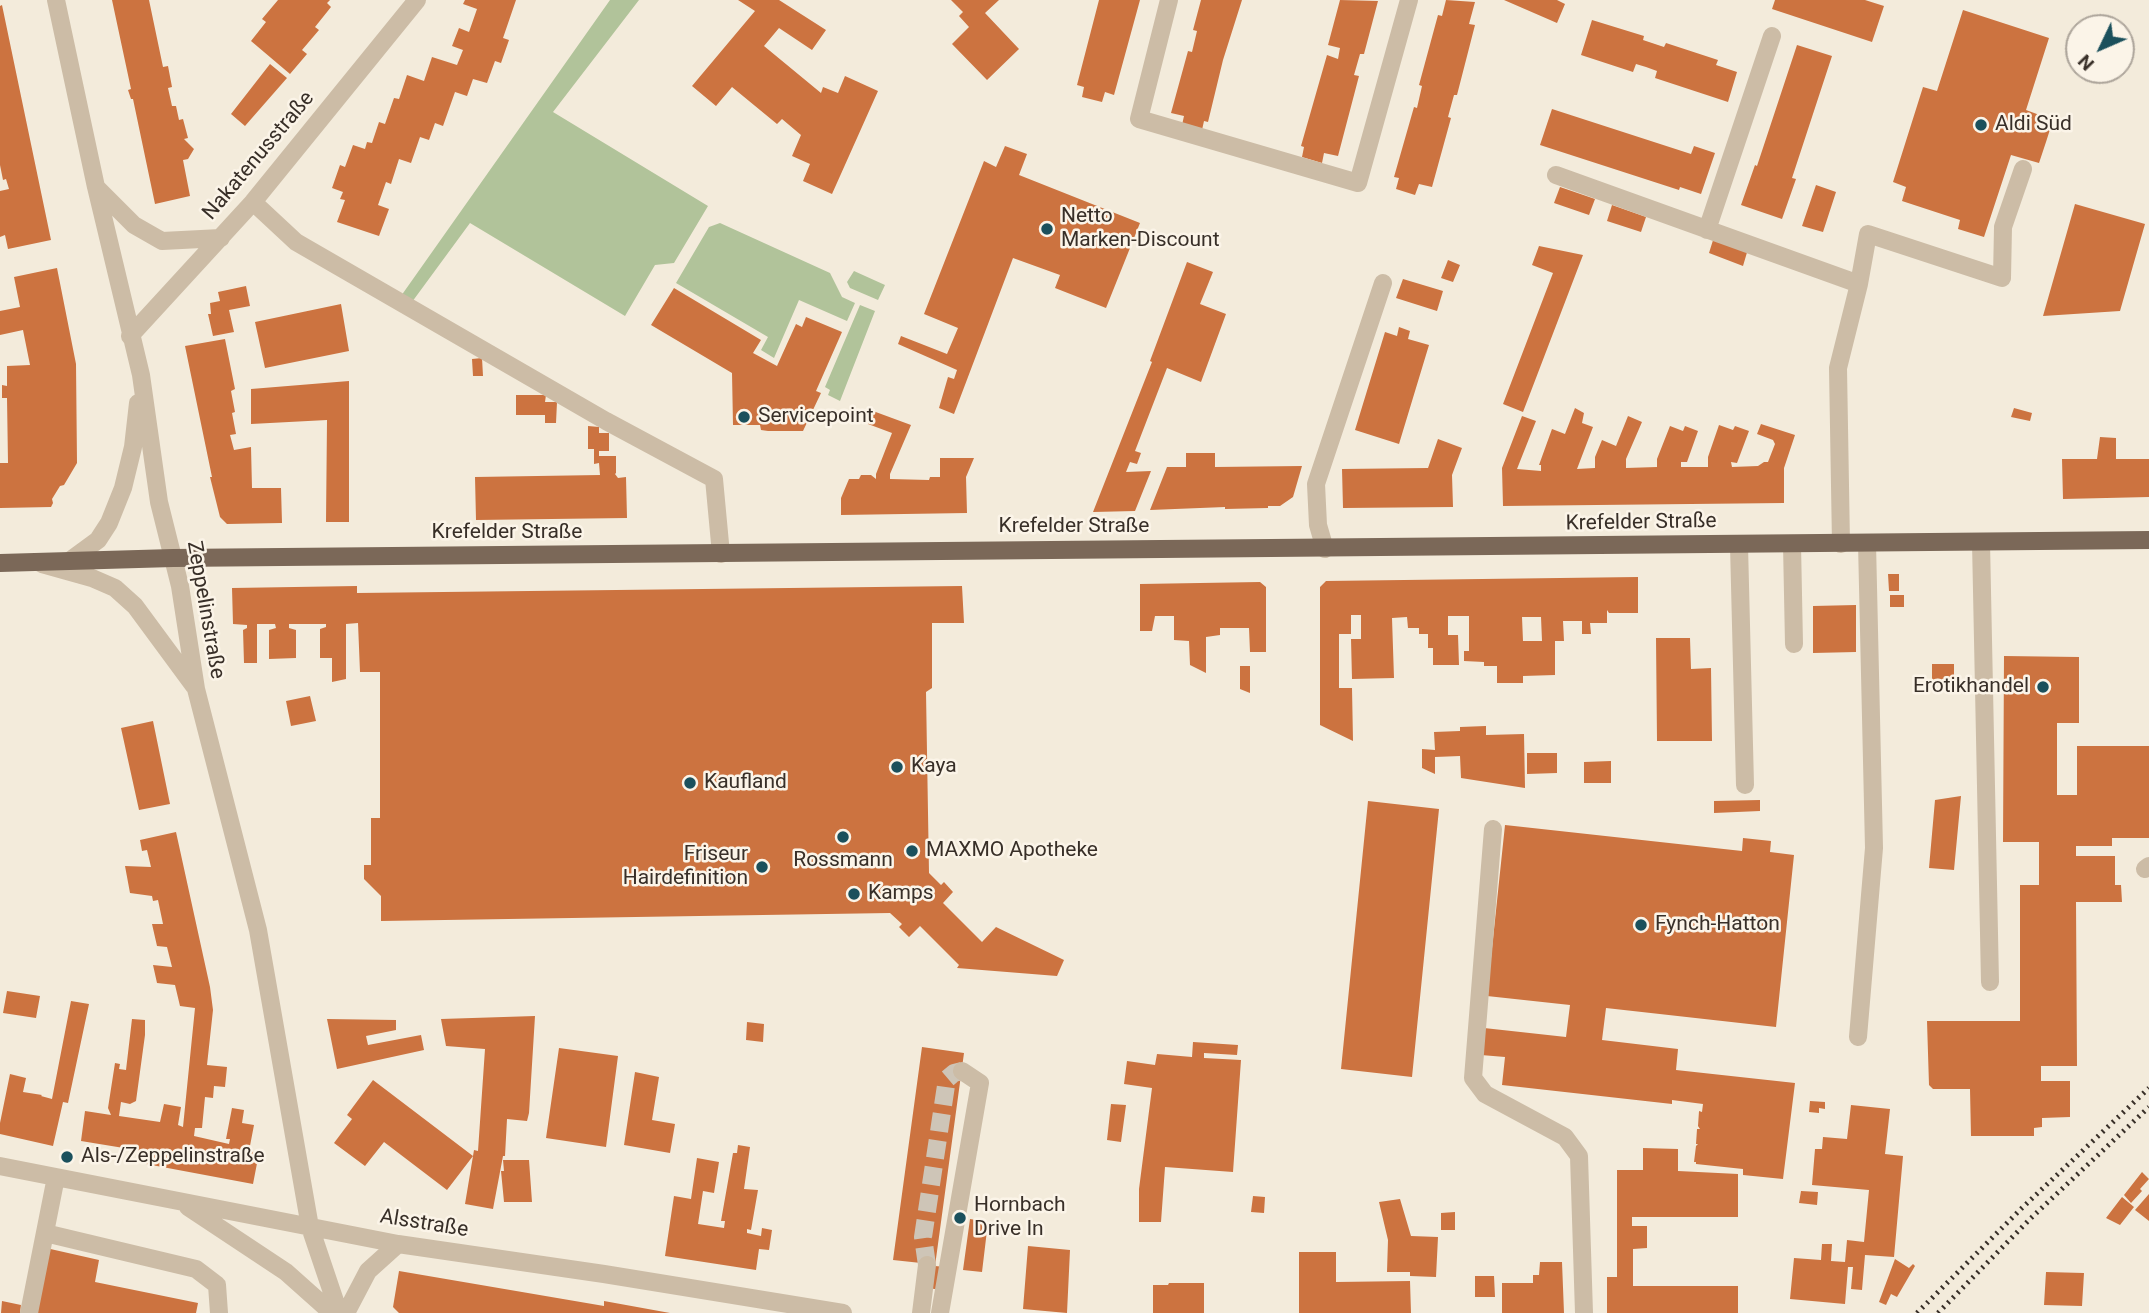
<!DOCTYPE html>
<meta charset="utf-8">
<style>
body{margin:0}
#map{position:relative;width:2149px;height:1313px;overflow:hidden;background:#f3ebdb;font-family:Roboto,sans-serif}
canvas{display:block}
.north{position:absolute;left:2065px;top:14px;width:70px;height:70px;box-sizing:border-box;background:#fbf4e8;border:2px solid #ada59b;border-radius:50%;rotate:226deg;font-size:19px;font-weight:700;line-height:28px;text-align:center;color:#382f28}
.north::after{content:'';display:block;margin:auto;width:24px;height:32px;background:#1b505c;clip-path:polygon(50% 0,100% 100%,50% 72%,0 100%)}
</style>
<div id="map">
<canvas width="2149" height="1313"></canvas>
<div class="north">N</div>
</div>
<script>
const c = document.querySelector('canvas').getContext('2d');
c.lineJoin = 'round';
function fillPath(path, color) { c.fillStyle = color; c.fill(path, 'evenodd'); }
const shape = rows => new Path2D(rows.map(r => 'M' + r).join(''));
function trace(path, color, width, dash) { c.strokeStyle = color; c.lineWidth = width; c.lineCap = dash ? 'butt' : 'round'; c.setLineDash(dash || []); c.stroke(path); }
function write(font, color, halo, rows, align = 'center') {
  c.font = font + ' Roboto,sans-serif'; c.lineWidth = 5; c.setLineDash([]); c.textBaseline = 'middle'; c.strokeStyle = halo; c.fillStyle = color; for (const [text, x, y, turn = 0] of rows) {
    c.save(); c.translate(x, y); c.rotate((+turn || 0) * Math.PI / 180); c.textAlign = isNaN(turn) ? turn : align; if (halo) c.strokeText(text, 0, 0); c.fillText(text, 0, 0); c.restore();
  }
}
fillPath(shape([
 [610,0,639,0,553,112,708,206,674,263,655,265,625,316,470,223,412,302,401,296],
 [720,223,830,273,842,297,855,303,847,321,799,300,774,358,761,350,768,337,676,283,709,227],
 [854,271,885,285,878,300,850,288,847,282],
 [860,305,875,311,840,401,828,395,830,390,825,387]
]), '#b1c39a');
fillPath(shape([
 [112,0,149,0,163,67,168,66,172,87,168,88,172,106,176,106,179,120,183,119,188,138,184,139,194,149,188,159,183,160,190,196,155,204,133,99,131,99,128,90,131,89],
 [278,0,330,0,327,3,331,7,315,27,319,30,302,50,307,54,290,74,251,41,266,22,262,19],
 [465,0,516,0,503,38,509,40,501,63,495,61,487,83,473,79,467,96,455,92,443,126,435,123,429,140,420,137,411,163,399,159,391,184,386,182,378,205,389,209,379,236,337,222,345,200,340,199,343,192,332,188,340,165,345,167,353,145,365,149,367,142,372,143,379,122,385,124,394,98,399,99,407,75,424,81,432,57,457,65,463,50,452,46,459,28,469,32,477,9,463,4],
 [738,0,779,0,826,30,812,50,779,28,764,46,821,93,823,87,838,93,845,76,878,91,832,194,803,181,810,164,792,156,801,135,782,119,777,124,732,87,716,106,692,86,755,11],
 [951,0,999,0,985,13,1019,49,987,80,952,44,969,27,959,16,963,12],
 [1099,0,1140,0,1114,95,1105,92,1102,102,1082,97,1084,87,1077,85],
 [1201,0,1242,0,1223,60,1208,122,1204,121,1202,130,1182,125,1184,116,1171,113,1188,51,1192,52,1197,31,1193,30],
 [1340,0,1378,1,1364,54,1360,54,1354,75,1359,76,1338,156,1324,153,1322,163,1302,157,1304,147,1301,146,1327,55,1338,59,1340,48,1328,45],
 [1446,0,1475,2,1469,24,1475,25,1457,95,1454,95,1448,117,1451,118,1432,187,1419,184,1415,195,1396,189,1399,178,1394,177,1414,107,1417,108,1422,86,1419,85,1438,15,1442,16],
 [1504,0,1557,0,1565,4,1557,23],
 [1775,0,1865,0,1884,6,1872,42,1772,9],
 [2,5,51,240,8,249,5,235,0,237,0,191,9,189,6,179,3,180,0,165,0,6],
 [1963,10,2049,38,2026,110,2053,120,2046,142,2039,163,2011,155,1984,237,1958,229,1960,220,1902,201,1906,187,1893,182,1923,87,1937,91],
 [1592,20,1644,36,1643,40,1664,47,1666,43,1718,60,1716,65,1737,72,1728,102,1655,78,1657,71,1646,67,1636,64,1633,72,1581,55],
 [1797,45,1832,56,1792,178,1796,179,1782,219,1741,205,1755,165,1757,166],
 [270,64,287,78,245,126,231,114],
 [1552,109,1691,154,1694,146,1715,153,1701,194,1680,187,1679,190,1540,145],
 [1005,146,1027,154,1019,175,1140,223,1106,308,1055,288,1060,275,1013,258,954,414,939,408,948,377,954,379,957,370,898,344,901,336,947,354,958,328,924,314,984,161,996,167],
 [1816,185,1836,192,1823,232,1802,226],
 [1560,187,1595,199,1589,215,1554,203],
 [2075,204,2145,224,2120,311,2043,316],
 [1612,205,1646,217,1641,232,1607,221],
 [1714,237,1748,249,1743,266,1709,253],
 [1539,246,1583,255,1523,412,1503,404,1553,273,1532,265],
 [1448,260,1460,265,1453,282,1441,278],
 [1187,262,1213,272,1200,304,1226,314,1201,382,1167,368,1135,451,1141,453,1137,464,1130,462,1126,472,1151,471,1135,511,1093,512,1152,362,1150,361],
 [57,268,76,364,77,463,64,485,60,486,52,499,53,503,51,507,0,508,0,463,8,463,7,398,2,398,2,385,7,386,7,366,30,365,23,330,0,335,0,311,20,307,14,277],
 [1403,279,1443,291,1437,311,1396,298],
 [246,286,250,306,229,310,234,332,213,336,208,314,211,314,210,303,220,301,218,292],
 [674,288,761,340,753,353,777,366,796,324,802,327,806,317,842,332,816,391,821,393,803,431,768,431,761,430,760,425,733,425,732,373,651,325],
 [341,304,349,351,265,368,255,322],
 [1399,327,1410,331,1408,339,1429,345,1399,444,1355,430,1385,332,1397,336],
 [225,339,235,389,231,391,235,412,232,413,236,434,230,435,234,450,251,447,252,488,281,488,282,523,227,524,220,517,210,477,212,477,185,346],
 [482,358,483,376,473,376,472,359],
 [349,381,349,522,326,522,327,420,251,424,251,389],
 [516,395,546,395,545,402,557,402,556,423,545,423,545,415,516,415],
 [1575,408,1584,413,1582,423,1593,427,1577,469,1595,468,1595,457,1602,440,1616,446,1628,416,1642,422,1626,459,1626,468,1657,467,1657,459,1670,426,1683,431,1685,426,1698,431,1687,462,1681,462,1681,467,1708,467,1708,457,1719,425,1733,430,1735,426,1749,431,1737,463,1731,462,1732,467,1758,466,1764,462,1768,462,1775,444,1773,440,1757,434,1761,424,1795,435,1784,468,1784,503,1503,506,1502,468,1522,416,1536,421,1517,469,1541,471,1541,465,1539,465,1552,429,1565,434],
 [2014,408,2032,413,2030,421,2011,417],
 [873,411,911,425,890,474,890,479,929,480,930,477,940,477,940,458,974,458,966,477,967,513,841,515,841,498,849,479,859,479,861,475,871,475,876,479,876,474,892,433,868,424],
 [588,426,599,427,599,433,609,433,609,451,599,451,599,456,616,456,616,473,615,474,618,478,626,477,627,518,476,520,475,477,600,475,599,463,594,464,594,449,588,449],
 [2100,437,2116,438,2116,459,2149,459,2149,497,2063,499,2062,459,2097,459],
 [1438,439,1462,448,1452,475,1453,507,1343,508,1342,469,1428,468],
 [1186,453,1215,453,1215,467,1302,466,1293,497,1280,506,1268,506,1268,508,1225,509,1225,507,1150,510,1167,467,1186,467],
 [1888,574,1899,574,1899,591,1889,591],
 [1638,577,1638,613,1609,613,1607,610,1607,623,1590,623,1591,634,1582,634,1582,621,1563,621,1564,641,1555,641,1555,675,1523,676,1523,683,1497,683,1497,666,1484,666,1484,662,1464,661,1464,651,1469,651,1469,616,1448,616,1448,635,1458,635,1459,665,1433,665,1433,648,1428,648,1428,634,1419,634,1419,628,1408,628,1407,617,1392,618,1394,678,1352,679,1351,639,1361,639,1361,615,1351,615,1351,634,1339,634,1339,688,1352,688,1353,741,1320,725,1320,587,1326,581],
 [1522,617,1541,617,1542,641,1523,641],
 [1260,582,1266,587,1266,652,1250,652,1249,628,1220,628,1220,635,1206,637,1206,673,1190,665,1189,641,1174,640,1174,616,1155,616,1152,631,1140,631,1140,584],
 [357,586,357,593,962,586,964,623,932,623,932,688,926,692,929,873,941,885,944,882,953,892,943,903,982,942,996,927,1064,960,1057,976,957,968,959,965,920,926,909,937,899,927,902,924,890,913,381,921,381,896,364,879,364,865,371,865,371,818,380,818,380,672,360,672,358,623,346,624,346,679,332,682,332,658,320,658,320,629,326,627,326,624,289,624,289,628,296,630,296,658,269,659,269,630,276,628,275,624,257,624,257,663,244,663,243,630,247,628,247,625,233,624,232,588],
 [1890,595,1904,595,1904,607,1890,607],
 [1856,605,1856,652,1813,653,1813,606],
 [1656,638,1690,638,1691,669,1711,668,1712,741,1657,741],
 [2004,656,2079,657,2079,723,2057,723,2057,795,2077,795,2077,746,2149,746,2149,838,2112,838,2112,846,2076,846,2076,856,2115,856,2115,885,2121,885,2122,902,2076,902,2077,1066,2041,1066,2041,1081,2070,1081,2070,1117,2042,1118,2042,1127,2034,1128,2034,1136,1971,1136,1970,1089,1933,1089,1929,1085,1927,1021,2020,1021,2020,885,2039,885,2039,842,2003,842],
 [1932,664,1954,664,1954,682,1932,682],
 [1240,666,1250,666,1250,693,1240,689],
 [310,696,316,721,291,726,286,701],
 [153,721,170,804,139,810,121,728],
 [1486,726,1486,735,1524,734,1525,788,1461,778,1460,756,1435,757,1435,774,1422,768,1422,749,1435,750,1434,732,1460,731,1460,727],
 [1527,753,1557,753,1557,773,1527,774],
 [1611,761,1611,783,1584,783,1584,762],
 [1961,796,1954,870,1929,868,1935,800],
 [1760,800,1760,811,1714,813,1714,801],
 [1368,801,1439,809,1412,1077,1341,1069],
 [1505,825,1742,851,1743,838,1771,841,1770,852,1794,855,1776,1027,1606,1008,1602,1040,1678,1049,1676,1070,1795,1083,1783,1179,1743,1175,1743,1169,1696,1164,1696,1162,1694,1162,1696,1146,1698,1144,1696,1144,1697,1129,1700,1129,1698,1126,1699,1111,1702,1112,1703,1104,1672,1100,1672,1104,1502,1085,1505,1057,1481,1055,1484,1028,1566,1037,1570,1005,1487,996],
 [176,832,210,987,213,1010,207,1065,227,1067,225,1087,214,1086,213,1098,205,1097,202,1128,195,1128,194,1136,229,1144,230,1139,226,1139,232,1108,244,1110,242,1123,254,1125,249,1151,259,1153,253,1184,141,1163,142,1151,81,1141,85,1111,111,1115,108,1108,115,1063,120,1064,119,1069,126,1070,132,1019,145,1020,145,1035,136,1101,130,1104,121,1102,119,1116,160,1122,164,1104,181,1107,178,1125,183,1127,195,1008,180,1006,175,985,157,983,153,965,172,967,167,947,157,946,152,924,163,924,158,900,153,901,152,896,130,893,125,866,151,867,147,850,142,851,140,840],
 [7,991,40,996,36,1018,3,1013],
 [71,1001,89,1004,68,1103,63,1102,53,1146,0,1134,0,1123,10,1074,26,1078,23,1092,42,1095,41,1096,52,1099],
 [535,1016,529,1113,527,1121,507,1119,505,1156,503,1156,493,1209,465,1204,473,1156,447,1190,384,1142,365,1166,334,1143,352,1119,347,1115,373,1080,473,1156,474,1150,478,1151,485,1049,446,1046,441,1019],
 [327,1019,396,1020,396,1030,366,1036,368,1045,421,1035,424,1050,337,1069],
 [747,1022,764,1024,763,1042,746,1040],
 [1193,1042,1238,1045,1237,1055,1204,1053,1204,1058,1241,1060,1233,1172,1165,1167,1161,1222,1139,1222,1139,1189,1152,1088,1124,1084,1127,1061,1155,1065,1157,1054,1192,1057],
 [922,1047,964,1053,935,1266,955,1268,952,1292,917,1286,921,1263,893,1260],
 [559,1048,618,1056,606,1147,546,1138],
 [635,1072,659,1077,652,1120,675,1124,670,1153,624,1145],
 [1810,1101,1825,1102,1825,1109,1819,1108,1819,1113,1809,1112],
 [1111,1104,1126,1105,1121,1142,1107,1140],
 [1851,1105,1890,1109,1885,1154,1903,1156,1894,1257,1865,1255,1862,1290,1851,1289,1853,1267,1848,1267,1845,1304,1790,1299,1794,1258,1821,1260,1822,1244,1832,1244,1831,1261,1845,1262,1847,1240,1864,1242,1869,1190,1812,1185,1815,1149,1822,1149,1823,1137,1847,1139],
 [738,1145,750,1147,744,1189,758,1190,751,1230,747,1229,747,1233,761,1236,762,1228,772,1230,769,1250,759,1249,756,1270,665,1256,674,1196,691,1199,697,1158,719,1162,714,1193,703,1191,698,1224,724,1228,725,1221,721,1221,733,1153,737,1153],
 [1643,1148,1678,1149,1678,1171,1738,1174,1738,1217,1632,1217,1632,1226,1647,1226,1647,1248,1633,1249,1633,1286,1738,1286,1738,1313,1607,1313,1607,1277,1617,1277,1617,1170,1643,1170],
 [503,1160,529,1160,532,1202,504,1202,501,1171,504,1171],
 [2142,1172,2149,1179,2140,1189,2142,1191,2131,1203,2124,1195],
 [1801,1191,1818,1192,1817,1205,1799,1203],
 [2149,1194,2149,1221,2135,1210],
 [1253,1196,1265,1197,1264,1213,1251,1212],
 [2122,1197,2134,1207,2120,1225,2106,1218],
 [1400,1199,1411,1236,1438,1237,1436,1277,1410,1276,1410,1272,1387,1272,1388,1240,1379,1202],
 [1455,1212,1455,1230,1441,1230,1441,1213],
 [970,1219,988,1222,982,1272,963,1270],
 [1028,1246,1070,1250,1067,1313,1023,1309],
 [46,1248,99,1260,95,1282,198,1303,196,1313,33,1313],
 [1299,1252,1336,1252,1336,1282,1410,1281,1411,1313,1299,1313],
 [1895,1259,1909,1268,1913,1264,1915,1266,1897,1297,1891,1294,1886,1305,1879,1302],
 [1540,1262,1562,1262,1564,1313,1502,1313,1502,1283,1533,1283,1533,1275,1539,1275],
 [399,1271,604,1306,604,1301,670,1313,399,1313,393,1307],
 [2046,1272,2084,1273,2082,1306,2044,1305],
 [1475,1276,1494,1276,1495,1297,1475,1297],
 [1169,1283,1204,1283,1204,1313,1153,1313,1153,1285,1168,1285],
 [2,1301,21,1305,20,1313,1,1313]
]), '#cc7340');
trace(shape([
 [927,1265,923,1237,947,1079,954,1073,962,1071]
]), '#cec5b7', 18, [18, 9]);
trace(shape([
 [56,0,96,187,141,375,159,502,180,586,196,689,258,930,310,1227,339,1313],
 [1169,0,1139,119,1358,183,1409,0],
 [1556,175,1859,284],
 [97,188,134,225,162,241,221,238],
 [253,202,296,242,606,421,714,479,721,554],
 [1707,230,1772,36],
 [130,336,253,202,417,0],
 [1981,542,1990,982],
 [1792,544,1794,644],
 [1841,544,1838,368,1859,284,1868,234,2002,278,2003,227,2023,169],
 [1739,545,1745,785],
 [1325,549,1318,525,1316,484,1383,283],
 [68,562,98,540,109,523,123,488,133,447,138,403],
 [42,564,92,578,115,588,135,606,194,686],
 [1493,829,1473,1078,1485,1094,1565,1137,1579,1156,1584,1313],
 [2145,869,2149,866],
 [1858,1037,1874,848,1867,543],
 [0,1166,398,1244,604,1274,843,1313],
 [188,1207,286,1272,332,1313],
 [45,1233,196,1269,217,1285,219,1313],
 [29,1313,56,1177],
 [346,1313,368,1271,398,1244],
 [921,1313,927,1265],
 [940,1313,980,1083,962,1071]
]), '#ccbca6', 18);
trace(shape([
 [0,563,173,558,2149,540]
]), '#7b6858', 18);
trace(shape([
 [1917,1313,2022,1208,2149,1088],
 [1938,1313,2030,1219,2149,1107]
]), '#382f28', 5, [2, 5]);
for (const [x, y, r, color] of [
 [1981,125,7,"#1b505c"],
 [1047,229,7,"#1b505c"],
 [744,417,7,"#1b505c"],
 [2043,687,7,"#1b505c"],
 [897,767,7,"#1b505c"],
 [690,783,7,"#1b505c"],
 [843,837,7,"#1b505c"],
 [912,851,7,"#1b505c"],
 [762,867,7,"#1b505c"],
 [854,894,7,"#1b505c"],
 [1641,925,7,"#1b505c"],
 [67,1157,7,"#1b505c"],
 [960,1218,7,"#1b505c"]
]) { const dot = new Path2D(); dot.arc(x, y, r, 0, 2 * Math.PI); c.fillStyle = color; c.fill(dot); trace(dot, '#fbf4e8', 2.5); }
write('21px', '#382f28', '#fbf4e8', [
 ["Aldi Süd",1995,125],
 ["Netto",1061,217],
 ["Marken-Discount",1061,241],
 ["Servicepoint",758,417],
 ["Erotikhandel",2029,687,"right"],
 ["Kaya",911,767],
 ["Kaufland",704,783],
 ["MAXMO Apotheke",926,851],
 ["Friseur",748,855,"right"],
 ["Hairdefinition",748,879,"right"],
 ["Rossmann",843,861,"center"],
 ["Kamps",868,894],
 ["Fynch-Hatton",1655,925],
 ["Als-/Zeppelinstraße",81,1157],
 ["Hornbach",974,1206],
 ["Drive In",974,1230]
], 'left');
write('21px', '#382f28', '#fbf4e8', [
 ["Nakatenusstraße",259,156,-50],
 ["Krefelder Straße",1641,523,-1],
 ["Krefelder Straße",1074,527],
 ["Krefelder Straße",507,533],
 ["Zeppelinstraße",205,610,80],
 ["Alsstraße",424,1224,9]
]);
</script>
